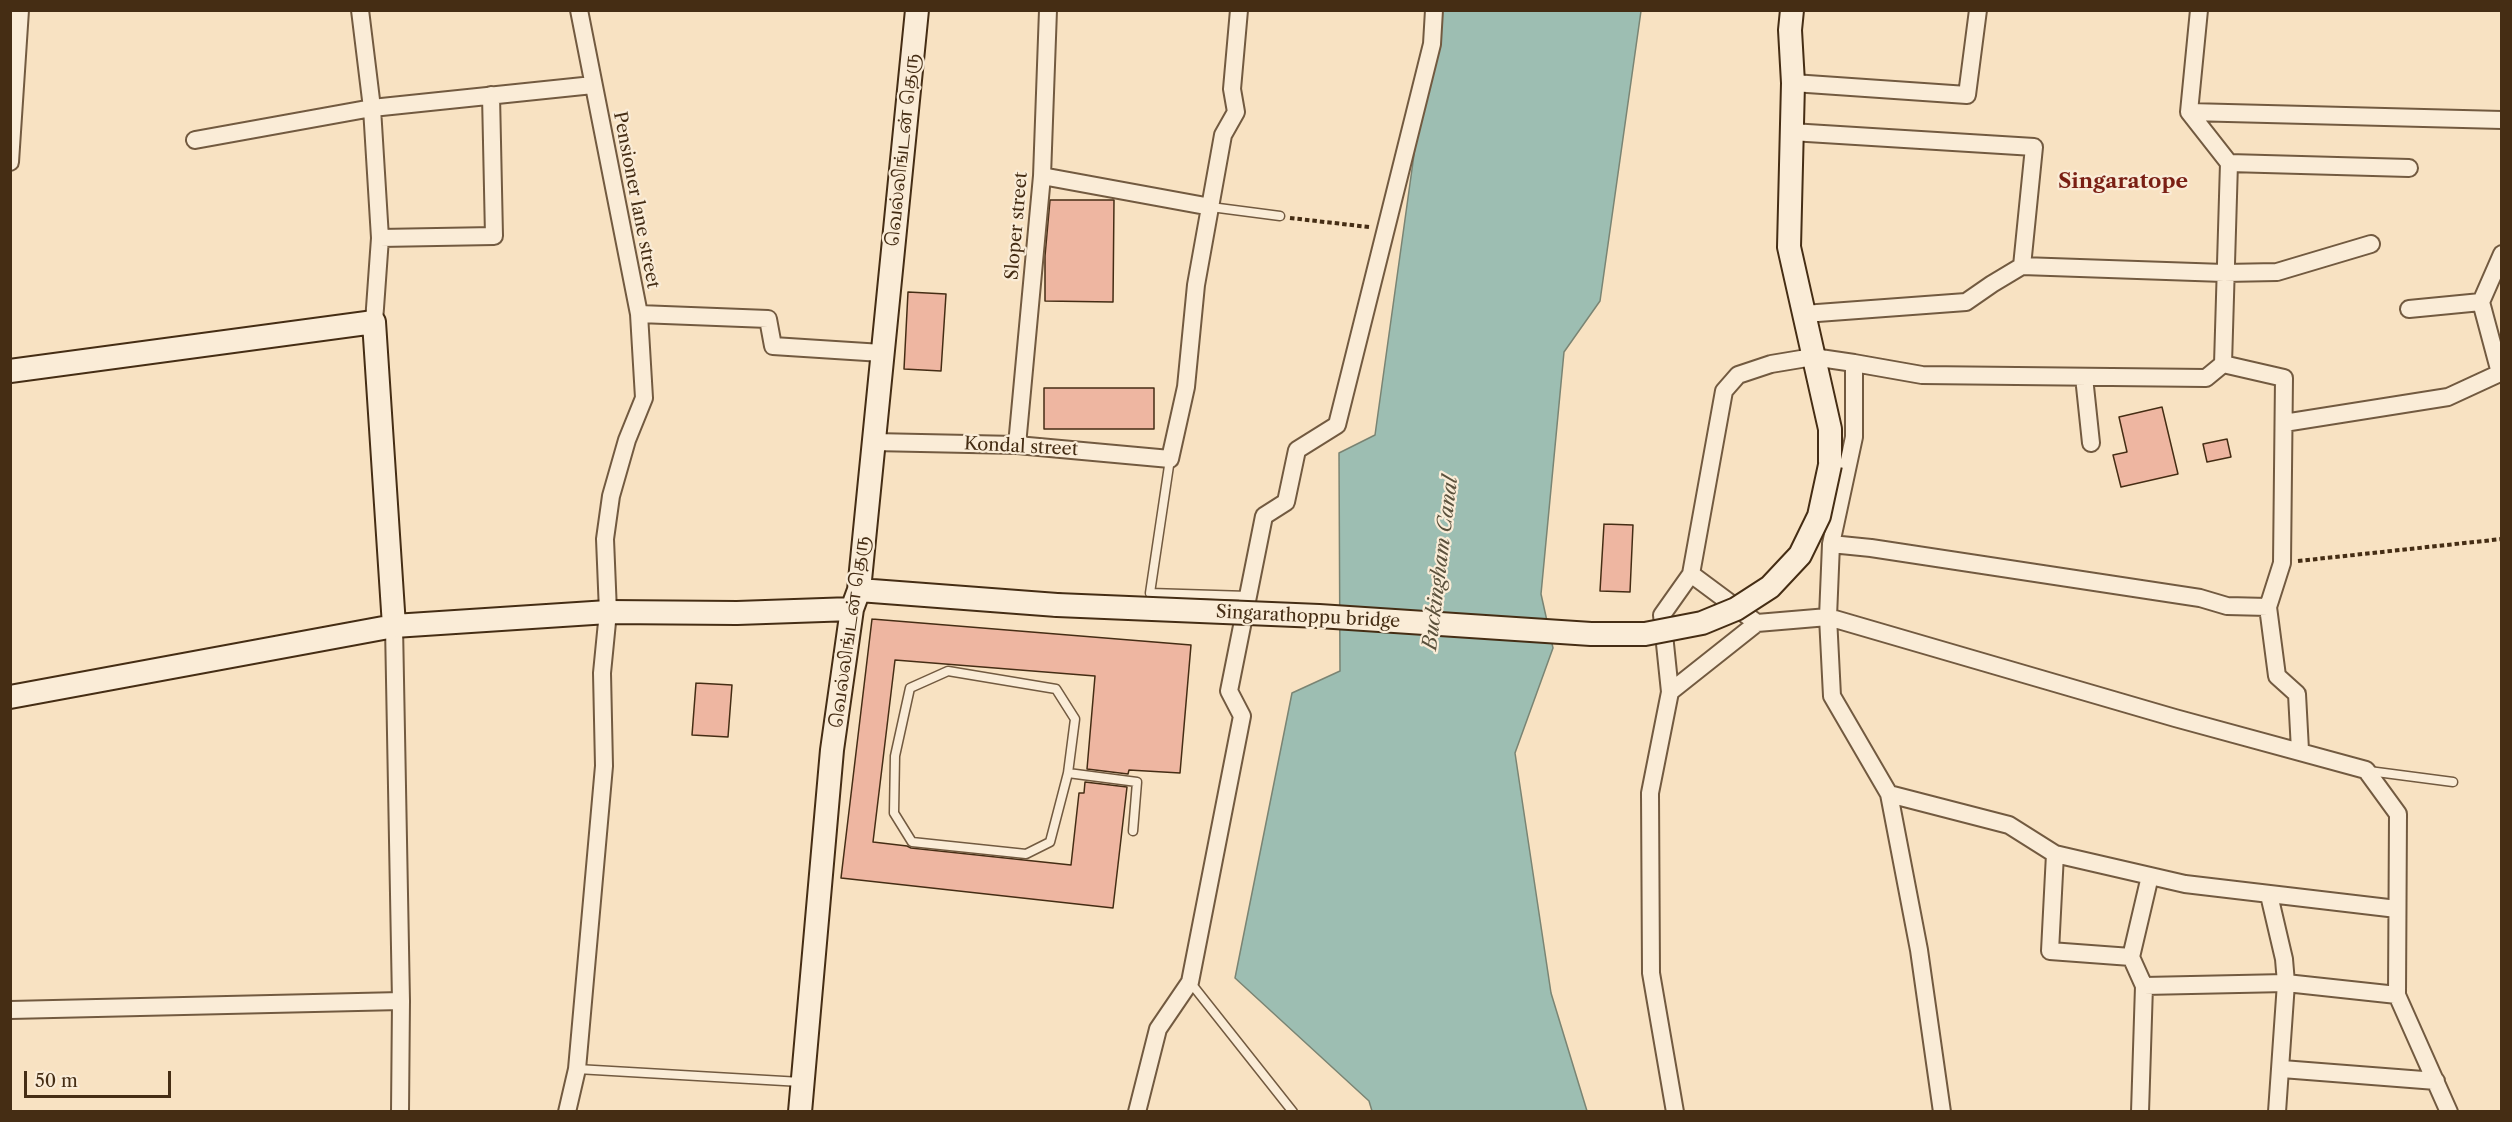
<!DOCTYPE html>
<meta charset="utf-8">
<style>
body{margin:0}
#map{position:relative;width:2512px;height:1122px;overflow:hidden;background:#f8e2c2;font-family:"Libre Caslon Text",serif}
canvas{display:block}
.frame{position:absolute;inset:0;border:12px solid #452d14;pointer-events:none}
.scale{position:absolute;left:24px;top:1071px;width:147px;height:27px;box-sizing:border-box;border:3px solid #452d14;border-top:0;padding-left:8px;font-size:18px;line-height:21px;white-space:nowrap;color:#452d14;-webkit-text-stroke:4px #faecd7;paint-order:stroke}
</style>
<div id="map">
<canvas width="2512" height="1122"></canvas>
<div class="frame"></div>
<div class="scale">50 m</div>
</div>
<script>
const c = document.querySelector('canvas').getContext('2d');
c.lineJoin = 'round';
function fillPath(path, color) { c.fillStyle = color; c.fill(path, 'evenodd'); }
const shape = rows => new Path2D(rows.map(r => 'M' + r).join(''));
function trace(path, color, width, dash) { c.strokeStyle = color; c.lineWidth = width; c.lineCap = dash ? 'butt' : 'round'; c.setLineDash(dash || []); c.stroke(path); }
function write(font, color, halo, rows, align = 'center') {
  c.font = font + ' "Libre Caslon Text","Noto Serif Tamil",serif'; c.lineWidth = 4.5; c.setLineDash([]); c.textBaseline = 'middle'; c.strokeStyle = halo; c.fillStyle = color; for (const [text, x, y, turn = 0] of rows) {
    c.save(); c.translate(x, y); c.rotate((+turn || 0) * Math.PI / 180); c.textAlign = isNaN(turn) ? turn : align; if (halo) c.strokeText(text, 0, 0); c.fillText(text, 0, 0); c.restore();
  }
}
const water = shape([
 [1434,11,1641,11,1600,301,1564,352,1541,594,1553,648,1515,753,1551,993,1587,1111,1372,1111,1369,1101,1235,978,1292,693,1340,671,1339,453,1375,435,1434,11]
]);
fillPath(water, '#9dbeb2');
trace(water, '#7a8473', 1.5);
const building = shape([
 [1050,200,1114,200,1113,302,1045,301,1045,256,1050,200],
 [908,292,946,294,941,371,904,369,908,292],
 [1044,388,1154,388,1154,429,1044,429,1044,388],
 [2162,407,2178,474,2121,487,2113,455,2127,452,2119,417,2162,407],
 [2227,439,2231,457,2207,462,2203,444,2227,439],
 [1604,524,1633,525,1630,592,1600,591,1604,524],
 [872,619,1191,645,1180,773,1129,770,1128,774,1087,769,1095,676,895,660,873,842,907,846,911,848,1071,865,1079,793,1084,793,1085,782,1127,787,1113,908,841,878,872,619],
 [696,683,732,685,728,737,692,735,696,683]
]);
fillPath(building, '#eeb6a1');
trace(building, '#452d14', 1.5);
const lane = shape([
 [1211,207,1280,216],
 [1170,459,1150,593,1248,596],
 [2369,771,2453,782],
 [1068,773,1075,719,1056,689,948,671,910,688,895,756,894,813,912,842,1026,854,1050,842,1068,773,1137,782,1133,831],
 [1190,982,1293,1112],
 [577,1069,801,1082]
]);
const street = shape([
 [360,10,372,108,380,238,374,322],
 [579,10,639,314,768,319,773,346,882,353],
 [2199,10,2189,112,2229,163,2223,364,2284,378,2282,563,2268,607,2277,676,2297,694,2300,750],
 [1793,83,1967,95,1978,10],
 [2189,112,2502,120],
 [1791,132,2034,147,2022,266,2224,273,2277,272,2371,244],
 [195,140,372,108,593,85],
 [10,162,20,10],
 [2229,163,2409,168],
 [1042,176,1211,207],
 [380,238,494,236,491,95],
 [2409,309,2481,302],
 [1804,314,1966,302,1992,284,2022,266],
 [1854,363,1813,357,1771,364,1738,375,1724,391,1691,574,1757,623,1828,617,2175,718,2366,770,2398,814,2397,995,2449,1112],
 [2084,377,2091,443],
 [2284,423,2448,397,2500,373,2481,302,2502,254],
 [873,442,1017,445,1170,459,1186,387,1196,285,1223,135,1236,112,1232,89,1239,10],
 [1017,445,1042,176,1048,10],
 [1831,544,1871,548,2200,598,2227,606,2268,607],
 [394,626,401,1001,400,1112],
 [1670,692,1662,615,1691,574],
 [1889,794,2009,825,2055,854,2185,884,2397,909],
 [2055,854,2050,951,2131,957,2144,986,2140,1112],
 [2269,895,2284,959,2286,983,2277,1112],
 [2131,957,2150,876],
 [2144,986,2286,983,2397,995],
 [10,1010,401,1001],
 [2282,1069,2436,1081],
 [567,1112,577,1069,604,766,602,673,608,612,605,539,611,496,627,440,644,398,639,314],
 [1137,1112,1158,1029,1190,982,1242,716,1229,691,1264,516,1286,502,1297,450,1337,425,1432,44,1434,10],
 [1675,1112,1651,973,1650,793,1670,692,1757,623],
 [1942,1112,1919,950,1889,794,1832,696,1828,617,1831,544,1854,437,1854,363,1922,375,2206,378,2223,364]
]);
const secondary = shape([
 [1792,10,1790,30,1793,83,1789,247,1830,429,1830,465],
 [10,371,374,322,394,626],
 [859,590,1057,605],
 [10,697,394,626,608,612,737,613,852,609],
 [800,1112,832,750,852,609,859,590,917,10]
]);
trace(lane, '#725a40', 11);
trace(street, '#725a40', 20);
trace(secondary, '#452d14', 26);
trace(shape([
 [1290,218,1369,227],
 [2298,561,2502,539]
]), '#452d14', 4, [4.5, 3]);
trace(lane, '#faecd7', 8);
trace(street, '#faecd7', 16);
trace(secondary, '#faecd7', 22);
const secondaryBridge = shape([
 [1057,605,1319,616,1591,634,1645,634,1702,623,1736,609,1770,587,1800,555,1819,516,1830,465]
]);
trace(secondaryBridge, '#452d14', 26, []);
trace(secondaryBridge, '#faecd7', 22);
write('18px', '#452d14', '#faecd7', [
 ["வெல்லிங்டன் தெரு",903,150,-84],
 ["Pensioner lane street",636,200,79],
 ["Sloper street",1017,226,-85],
 ["Kondal street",1021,447,3],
 ["Singarathoppu bridge",1308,617,3],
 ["வெல்லிங்டன் தெரு",850,632,-82]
]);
write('italic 20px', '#5b513c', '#faecd7', [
 ["Buckingham Canal",1441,563,-83]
]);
write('bold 21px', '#7a1f14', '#faecd7', [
 ["Singaratope",2123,182]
]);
</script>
